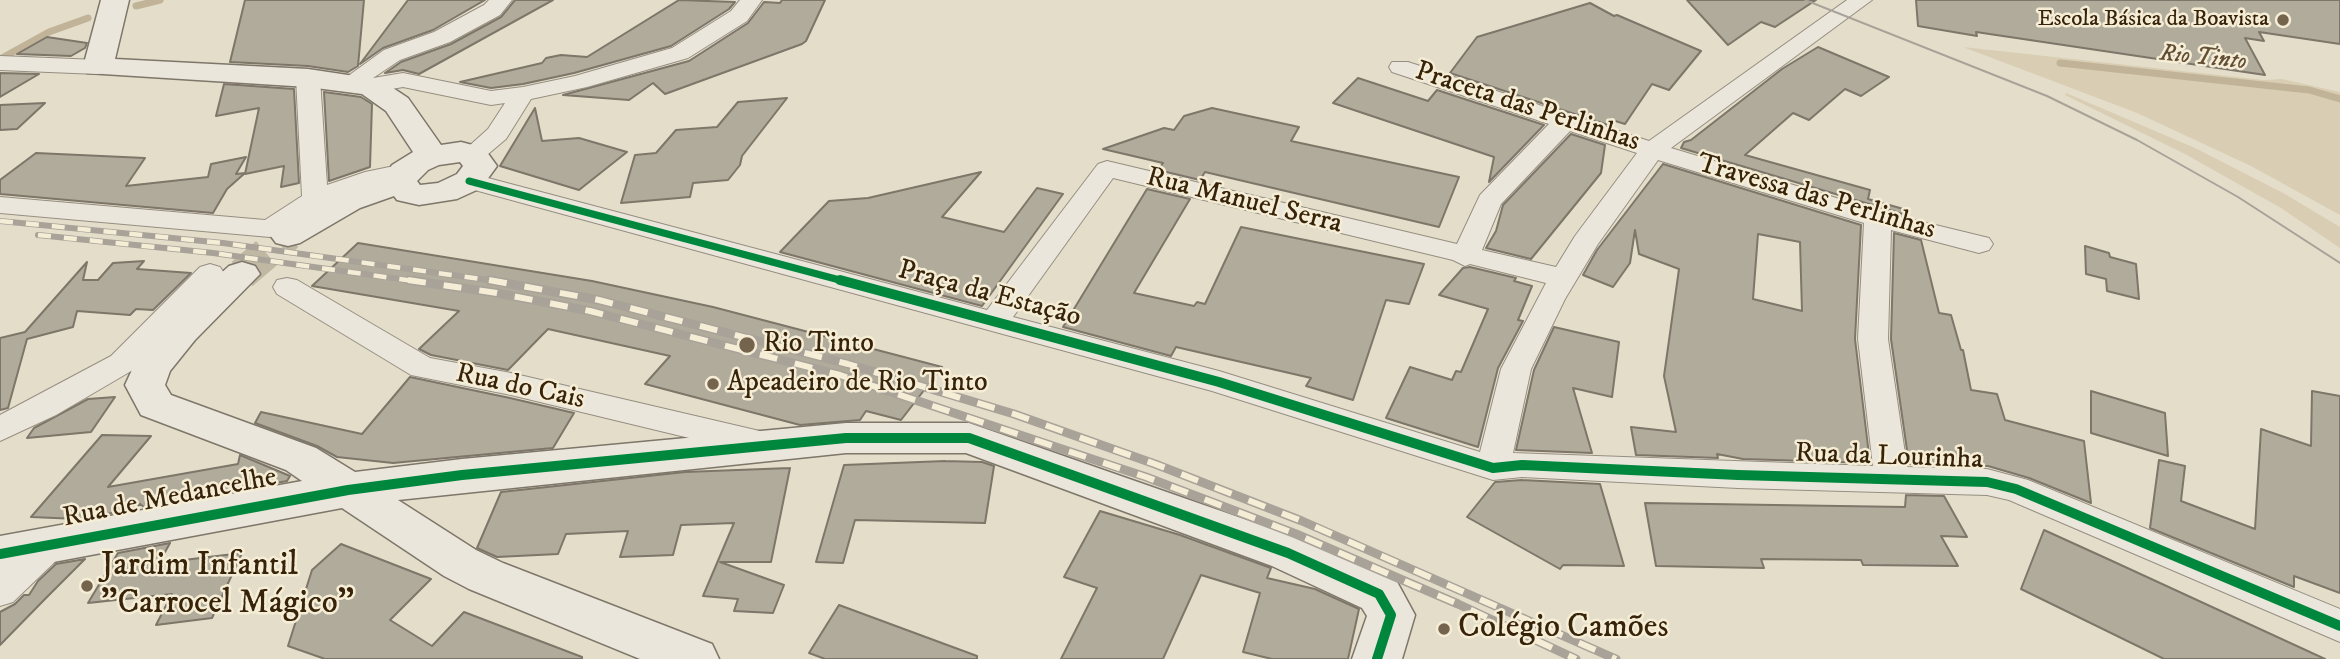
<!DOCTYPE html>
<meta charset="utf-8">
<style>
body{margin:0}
canvas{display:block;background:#e4ddca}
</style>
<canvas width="2340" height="659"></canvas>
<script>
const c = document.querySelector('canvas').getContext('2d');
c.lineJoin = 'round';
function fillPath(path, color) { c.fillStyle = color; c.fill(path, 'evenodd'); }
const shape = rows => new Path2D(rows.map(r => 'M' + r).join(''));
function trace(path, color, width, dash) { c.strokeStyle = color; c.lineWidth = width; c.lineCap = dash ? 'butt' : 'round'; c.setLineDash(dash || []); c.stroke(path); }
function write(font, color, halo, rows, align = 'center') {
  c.font = font + ' "IM FELL DW Pica",serif'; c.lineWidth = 5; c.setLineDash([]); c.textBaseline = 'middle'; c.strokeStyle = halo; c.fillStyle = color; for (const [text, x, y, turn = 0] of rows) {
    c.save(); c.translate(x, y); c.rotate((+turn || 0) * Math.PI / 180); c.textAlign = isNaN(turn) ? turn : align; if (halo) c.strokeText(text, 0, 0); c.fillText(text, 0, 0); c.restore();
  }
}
fillPath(shape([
 [1963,47,2264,80,2282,79,2340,92,2340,215,2251,166,2137,113],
 [2066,93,2195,148,2285,194,2340,227,2340,248,2281,208,2185,154,2065,95]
]), '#d9ceb3');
trace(shape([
 [136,6,160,0],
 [2,58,49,32,88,18],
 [2060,63,2309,90,2340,99]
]), '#c0b397', 7);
const building = shape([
 [245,0,364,0,358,66,348,72,308,66,230,62,245,0],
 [408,0,485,0,433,30,383,48,360,64,408,0],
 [515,0,553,0,419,74,403,70,385,73,401,62,451,44,501,17,515,0],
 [679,0,735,2,729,9,671,46,574,73,523,84,491,88,460,82,542,63,546,58,561,55,587,57,679,0],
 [782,0,825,0,806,41,802,44,665,94,653,83,629,100,563,95,689,61,748,23,764,2,780,3,782,0],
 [1687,0,1816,0,1775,27,1761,22,1728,45,1687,0],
 [1916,0,2340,0,2340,44,2259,32,2264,41,2245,38,2265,75,1976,32,1977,36,1918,26,1916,0],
 [1590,3,1614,16,1617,15,1701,51,1669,90,1652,84,1625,124,1609,119,1608,125,1450,73,1477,37,1590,3],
 [47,37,87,43,85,48,71,56,17,54,47,37],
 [1818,47,1889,77,1861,96,1845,89,1809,120,1793,113,1745,155,1870,190,1868,199,1907,210,1906,215,1681,148,1684,142,1691,140,1782,69,1818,47],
 [0,73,39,74,0,97,0,73],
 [1358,78,1428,101,1437,90,1544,125,1489,182,1494,157,1333,103,1358,78],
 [224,84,294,89,299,183,281,187,284,166,245,174,259,108,216,116,224,84],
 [324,92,361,97,372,104,370,167,329,181,324,92],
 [787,98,742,156,740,165,728,180,693,183,690,197,621,203,635,155,656,153,676,130,717,127,738,102,787,98],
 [45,103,17,129,0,130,0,105,45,103],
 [535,108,542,141,579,138,627,152,579,190,500,166,535,108],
 [1212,108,1299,127,1291,141,1459,177,1439,227,1205,172,1200,180,1158,170,1163,163,1103,149,1164,128,1174,130,1184,116,1212,108],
 [1571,134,1605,145,1601,173,1531,259,1486,248,1496,231,1503,205,1571,134],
 [36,153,145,158,126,186,208,177,211,164,246,157,236,174,245,173,227,189,213,213,0,194,0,180,36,153],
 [1663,164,1861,225,1855,339,1870,463,1743,459,1717,454,1718,458,1636,455,1631,427,1676,432,1664,376,1679,269,1639,254,1635,230,1630,263,1613,287,1583,275,1597,250,1663,164],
 [1758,234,1800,242,1802,311,1753,299,1758,234],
 [981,172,942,217,1004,232,1037,188,1063,194,982,306,780,252,829,201,868,198,981,172],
 [1147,189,1190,199,1134,293,1194,306,1197,302,1205,304,1241,227,1424,264,1409,304,1386,300,1353,400,1306,386,1311,378,1176,347,1171,356,1063,327,1147,189],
 [1894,233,1921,240,1939,313,1951,315,1961,350,1963,350,1971,390,1997,394,2005,420,2084,441,2091,503,2029,478,1988,466,1909,464,1891,339,1894,233],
 [358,243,592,281,713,307,942,367,901,420,866,411,860,420,800,425,645,384,670,356,548,329,508,370,431,355,419,349,459,311,312,286,358,243],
 [2085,246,2109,253,2110,257,2136,264,2139,299,2107,291,2106,279,2086,274,2085,246],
 [144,261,137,269,191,273,153,310,136,309,130,315,77,311,73,327,27,339,8,408,0,410,0,338,25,332,87,262,83,280,98,280,113,263,144,261],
 [1470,267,1516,278,1514,281,1532,286,1518,320,1523,321,1498,368,1478,447,1386,418,1410,367,1452,380,1456,371,1461,372,1488,309,1439,295,1463,268,1470,267],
 [1554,327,1619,342,1612,397,1573,388,1592,453,1516,450,1534,370,1554,327],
 [410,377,510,398,574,413,553,448,393,463,337,457,317,446,255,423,261,412,362,434,410,377],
 [2091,391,2165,413,2168,456,2091,433,2091,391],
 [2312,391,2340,396,2340,593,2294,576,2294,587,2150,528,2159,460,2185,466,2181,501,2255,529,2261,429,2311,446,2312,391],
 [115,397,91,432,27,438,34,428,88,399,115,397],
 [102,435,151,436,108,487,238,464,240,455,290,476,287,481,144,507,140,504,135,509,78,519,31,517,102,435],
 [945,461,982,462,994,466,985,523,855,520,843,563,816,562,844,465,945,461],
 [790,468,771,562,720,562,784,585,773,613,734,611,738,599,703,596,734,523,681,525,673,555,620,557,628,531,566,534,558,554,497,557,477,548,501,492,685,472,790,468],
 [1522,480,1600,484,1624,566,1563,565,1560,569,1467,517,1495,482,1522,480],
 [1906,495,1944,496,1967,537,1941,536,1958,566,1863,565,1861,560,1761,559,1764,568,1656,566,1645,503,1905,507,1906,495],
 [1100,511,1180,535,1271,568,1267,578,1315,589,1359,609,1348,659,1272,659,1243,652,1260,593,1201,575,1163,659,1061,659,1097,588,1064,577,1100,511],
 [2044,530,2110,560,2325,659,2164,659,2021,589,2044,530],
 [170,543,159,563,242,553,212,618,156,625,172,594,88,603,118,553,170,543],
 [341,544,431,579,390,620,432,646,464,612,582,657,582,659,325,659,288,646,312,570,341,544],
 [85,559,46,598,0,645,0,612,15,604,24,595,29,595,38,581,56,564,85,559],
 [839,605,977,656,977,659,825,659,809,653,839,605]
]);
fillPath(building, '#b1ab9c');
trace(building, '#7d7669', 2);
trace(shape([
 [242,274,288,235]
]), '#c1b8a4', 32, [32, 16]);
const street = shape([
 [489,0,512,0,500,15,450,42,400,60,373,78,403,73,491,91,523,87,575,76,672,48,731,11,740,0,762,0,747,21,688,58,587,87,531,99,506,139,481,160,472,163,463,160,459,155,488,129,505,103,491,105,403,87,370,93,359,88,349,91,341,89,337,84,384,50,434,32,484,5,489,0],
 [1847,0,1872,0,1671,148,1886,213,1989,238,1993,244,1989,250,1979,253,1891,230,1888,339,1907,467,1987,469,2028,480,2340,609,2340,642,2009,500,1987,495,1738,488,1522,477,1493,480,1212,391,460,186,456,181,460,176,469,173,987,310,1098,164,1107,161,1457,244,1480,195,1549,124,1392,72,1389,67,1392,62,1408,62,1649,141,1847,0],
 [1570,131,1637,153,1575,236,1556,267,1482,250,1501,204,1570,131],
 [1658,160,1864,223,1858,339,1873,466,1513,453,1531,369,1565,299,1598,244,1658,160],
 [1113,178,1453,260,1465,266,1470,264,1546,283,1501,369,1480,452,1219,371,1013,317,1113,178],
 [0,56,98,60,106,62,109,67,106,72,98,74,0,70,0,56],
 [308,71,316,73,320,78,327,185,365,172,404,164,413,167,417,172,413,177,380,184,324,205,280,235,270,237,0,213,0,197,265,220,302,196,296,78,300,73,308,71],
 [210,264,220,267,224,273,220,279,133,370,56,415,0,441,0,415,111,356,200,267,210,264],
 [287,278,297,280,430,358,511,373,764,432,776,435,780,444,776,453,764,456,511,395,411,375,277,294,273,287,277,280,287,278],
 [50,531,62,535,68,545,62,555,13,602,0,606,0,569,38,535,50,531]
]);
const secondary = shape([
 [101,0,129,0,115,59,308,69,381,80,408,98,441,145,461,142,484,148,497,166,481,188,457,199,419,205,397,200,394,196,360,208,300,243,288,246,276,243,270,235,276,227,336,194,386,176,392,165,413,152,386,111,362,94,308,87,87,73,83,67,101,0],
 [460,162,463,166,457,174,438,183,420,185,417,181,428,170,439,165,460,162],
 [242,262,255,266,260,274,195,340,170,371,165,385,171,395,316,448,355,472,462,459,846,423,969,423,1304,540,1396,580,1415,615,1402,659,1352,659,1367,616,1362,608,1272,566,966,453,846,453,398,500,476,550,503,563,712,644,719,659,640,659,469,589,444,576,342,508,0,572,0,536,302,481,286,470,141,415,125,385,138,357,167,322,229,266,242,262]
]);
trace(street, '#968f81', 2);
trace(secondary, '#7d7669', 3);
fillPath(street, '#eae6dc');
fillPath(secondary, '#eae6dc');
trace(shape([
 [1805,0,2047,96,2137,140,2238,197,2340,263]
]), '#a8a299', 2);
const railFar1 = shape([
 [0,221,223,243,502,282],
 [38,235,213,253,421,282]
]);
const rail = shape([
 [408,280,497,293,590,311,840,375,1146,477,1296,534,1458,604,1576,659],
 [489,280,599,300,848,364,1014,414,1155,464,1302,521,1616,659]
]);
trace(railFar1, '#a8a299', 6);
trace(rail, '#a8a299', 9);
trace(railFar1, '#f5edd5', 4.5, [13]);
trace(rail, '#f5edd5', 6, [18]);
trace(shape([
 [469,181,847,282]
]), '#00873e', 7);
trace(shape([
 [840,280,1219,382,1493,468,1522,465,1738,475,1987,482,2016,489,2340,626],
 [0,554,348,490,462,475,846,438,969,438,1288,553,1379,594,1391,615,1377,659]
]), '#00873e', 10);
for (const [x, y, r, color] of [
 [2283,20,7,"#74634d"],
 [747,345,9,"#74634d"],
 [713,384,7,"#74634d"],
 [87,586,7,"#74634d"],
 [1444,629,7,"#74634d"]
]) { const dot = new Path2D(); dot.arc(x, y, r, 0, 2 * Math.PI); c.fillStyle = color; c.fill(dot); trace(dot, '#f5edd5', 2.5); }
write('23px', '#37220a', '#f5edd5', [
 ["Escola Básica da Boavista",2269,20]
], 'right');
write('italic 24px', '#614e34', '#f5edd5', [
 ["Rio Tinto",2203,59,6]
]);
write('28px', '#37220a', '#f5edd5', [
 ["Praceta das Perlinhas",1527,108,18],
 ["Travessa das Perlinhas",1816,198,16],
 ["Rua Manuel Serra",1244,202,14],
 ["Praça da Estação",989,295,15],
 ["Rua do Cais",520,388,12],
 ["Rua da Lourinha",1889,458,2],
 ["Rua de Medancelhe",170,499,-11]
]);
write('28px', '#37220a', '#f5edd5', [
 ["Rio Tinto",763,345],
 ["Apeadeiro de Rio Tinto",727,384]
], 'left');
write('33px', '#37220a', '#f5edd5', [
 ["Jardim Infantil",101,567],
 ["\"Carrocel Mágico\"",101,605],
 ["Colégio Camões",1458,629]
], 'left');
</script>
